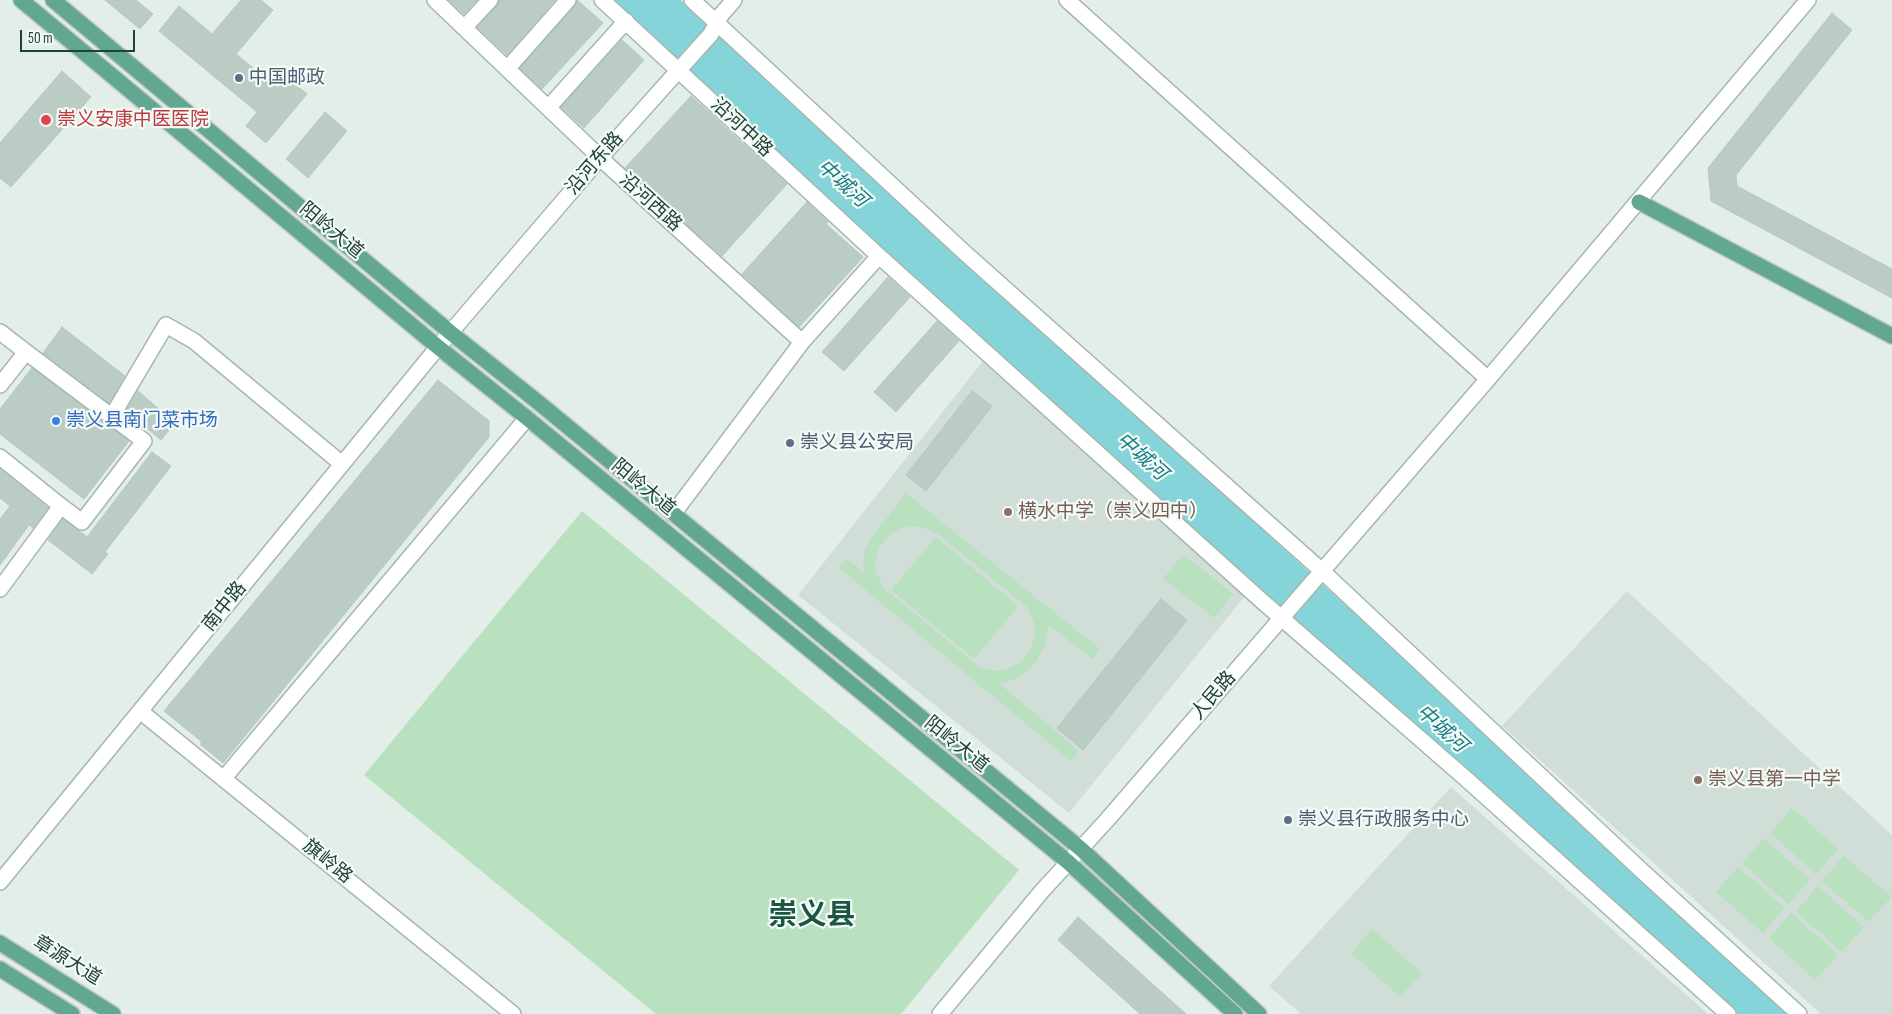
<!DOCTYPE html>
<meta charset="utf-8">
<style>
body{margin:0}
#map{position:relative;width:1892px;height:1014px;overflow:hidden;background:#e3eee8;font-family:"Sofia Sans Condensed",sans-serif}
canvas{display:block}
.scale{position:absolute;left:20px;top:30px;width:115px;height:22px;box-sizing:border-box;border:2px solid #204236;border-top:0;padding-left:6px;font-size:15px;line-height:18px;white-space:nowrap;color:#204236;-webkit-text-stroke:4px #f4faf6;paint-order:stroke}
</style>
<div id="map">
<canvas width="1892" height="1014"></canvas>
<div class="scale">50 m</div>
</div>
<script>
const c = document.querySelector('canvas').getContext('2d');
c.lineJoin = 'round';
function fillPath(path, color) { c.fillStyle = color; c.fill(path, 'evenodd'); }
const shape = rows => new Path2D(rows.map(r => 'M' + r).join(''));
function trace(path, color, width, dash) { c.strokeStyle = color; c.lineWidth = width; c.lineCap = dash ? 'butt' : 'round'; c.setLineDash(dash || []); c.stroke(path); }
function write(font, color, halo, rows, align = 'center') {
  c.font = font + ' "Sofia Sans Condensed","Noto Sans SC",sans-serif'; c.lineWidth = 4.5; c.setLineDash([]); c.textBaseline = 'middle'; c.strokeStyle = halo; c.fillStyle = color; for (const [text, x, y, turn = 0] of rows) {
    c.save(); c.translate(x, y); c.rotate((+turn || 0) * Math.PI / 180); c.textAlign = isNaN(turn) ? turn : align; if (halo) c.strokeText(text, 0, 0); c.fillText(text, 0, 0); c.restore();
  }
}
fillPath(shape([
 [986,357,1245,596,1069,813,798,595],
 [1627,591,1892,835,1892,1014,1821,1014,1502,726],
 [1451,787,1708,1014,1301,1014,1269,986]
]), '#d1ded7');
fillPath(shape([
 [906,493,1100,649,1092,659,1049,625,1045,645,1036,662,1020,677,1000,684,1079,751,1071,761,839,568,847,559,863,572,864,552,869,541],
 [906,526,922,527,938,534,1027,607,1034,623,1035,632,1031,649,1021,662,1005,670,996,671,979,667,883,587,876,571,875,563,879,547,890,534],
 [582,511,1019,870,901,1014,656,1014,364,775],
 [936,537,1018,606,974,659,891,590],
 [1183,554,1233,594,1214,618,1163,579],
 [1792,808,1838,849,1816,874,1770,833],
 [1764,838,1810,880,1788,904,1742,863],
 [1844,856,1891,897,1869,922,1822,881],
 [1738,867,1785,908,1763,933,1716,892],
 [1818,886,1864,927,1842,952,1796,911],
 [1791,913,1838,955,1815,980,1769,938],
 [1372,929,1422,973,1400,997,1351,953]
]), '#b9e1c0');
trace(shape([
 [626,0,1741,1014],
 [660,0,1329,609,1777,1014]
]), '#85d4d9', 28);
const building = shape([
 [105,0,136,0,153,14,140,29,105,0],
 [241,0,261,0,273,10,236,54,278,88,286,77,307,94,266,143,246,126,257,112,159,31,179,6,212,34,241,0],
 [449,0,477,0,464,14,449,0],
 [499,0,555,0,507,55,477,27,497,6,499,0],
 [577,0,603,23,542,89,520,68,575,6,577,0],
 [1832,13,1852,30,1736,175,1737,186,1892,269,1892,298,1711,201,1708,168,1832,13],
 [622,40,644,60,584,128,561,107,622,40],
 [62,71,91,97,11,187,0,178,0,143,62,71],
 [691,96,787,184,722,256,625,168,691,96],
 [325,112,347,131,308,178,286,159,325,112],
 [807,202,828,222,826,224,863,257,799,327,742,274,807,202],
 [888,277,910,297,844,371,822,352,888,277],
 [937,321,959,341,896,412,874,392,937,321],
 [62,327,125,376,109,403,43,353,62,327],
 [32,368,129,441,84,499,0,434,0,409,32,368],
 [438,380,489,421,489,437,223,763,200,744,202,742,164,711,438,380],
 [138,391,175,423,161,440,142,424,140,426,124,414,138,391],
 [972,391,992,406,926,491,906,475,972,391],
 [152,452,171,466,105,552,108,554,92,574,48,540,63,519,87,537,152,452],
 [0,469,48,508,33,528,29,525,0,565,0,519,10,506,0,498,0,469],
 [1161,599,1187,620,1083,750,1057,728,1161,599],
 [1078,917,1186,1014,1140,1014,1058,940,1078,917]
]);
fillPath(building, '#baccc4');
trace(building, '#b4c9be', 1);
const minor = shape([
 [435,0,609,166,802,342],
 [602,0,879,256,1263,602,1464,777,1728,1014],
 [692,0,965,253,1322,571,1642,871,1799,1014],
 [1067,0,1488,379],
 [464,28,490,0],
 [507,69,568,0],
 [548,108,626,21],
 [0,332,26,352,0,385],
 [26,352,144,441,82,522,61,506],
 [112,416,166,325,194,341,342,464],
 [0,457,61,506,0,589],
 [673,514,802,342,879,256],
 [140,711,513,1014],
 [224,778,527,418],
 [0,882,438,347,600,158,711,34,721,15,734,0],
 [940,1014,1042,891,1107,820,1488,379,1808,0]
]);
const major = shape([
 [21,0,438,347,527,418,1068,862,1235,1014],
 [53,0,451,333,539,403,1081,849,1259,1014],
 [1639,202,1892,336],
 [0,943,113,1014],
 [0,969,72,1014]
]);
trace(minor, '#a5b7af', 18);
trace(major, '#c1cac7', 18);
trace(minor, '#fff', 15);
trace(major, '#62a890', 15);
for (const [x, y, r, color] of [
 [239,78,5,"#5c6f8a"],
 [46,120,6,"#e0444e"],
 [56,421,5,"#3f7fe0"],
 [790,443,5,"#5c6f8a"],
 [1008,512,5,"#8d6e63"],
 [1698,780,5,"#8d6e63"],
 [1288,820,5,"#5c6f8a"]
]) { const dot = new Path2D(); dot.arc(x, y, r, 0, 2 * Math.PI); c.fillStyle = color; c.fill(dot); trace(dot, '#f4faf6', 2); }
write('19px', '#4e5e75', '#f4faf6', [
 ["中国邮政",249,78],
 ["崇义县公安局",800,443],
 ["崇义县行政服务中心",1298,820]
], 'left');
write('19px', '#be3a42', '#f4faf6', [
 ["崇义安康中医医院",57,120]
], 'left');
write('19px', '#204236', '#f4faf6', [
 ["沿河中路",741,128,43],
 ["沿河东路",595,164,-49],
 ["沿河西路",650,203,42],
 ["阳岭大道",331,231,40],
 ["阳岭大道",643,488,40],
 ["南中路",225,607,-51],
 ["人民路",1214,696,-49],
 ["阳岭大道",956,745,39],
 ["旗岭路",327,862,39],
 ["章源大道",67,961,32]
]);
write('19px', '#366cbe', '#f4faf6', [
 ["崇义县南门菜市场",66,421]
], 'left');
write('19px', '#785e54', '#f4faf6', [
 ["横水中学（崇义四中）",1018,512],
 ["崇义县第一中学",1708,780]
], 'left');
write('italic 20px', '#137c85', '#f4faf6', [
 ["中城河",842,184,42],
 ["中城河",1141,457,42],
 ["中城河",1441,729,42]
]);
write('bold 29px', '#1a5642', '#f4faf6', [
 ["崇义县",812,917]
]);
</script>
